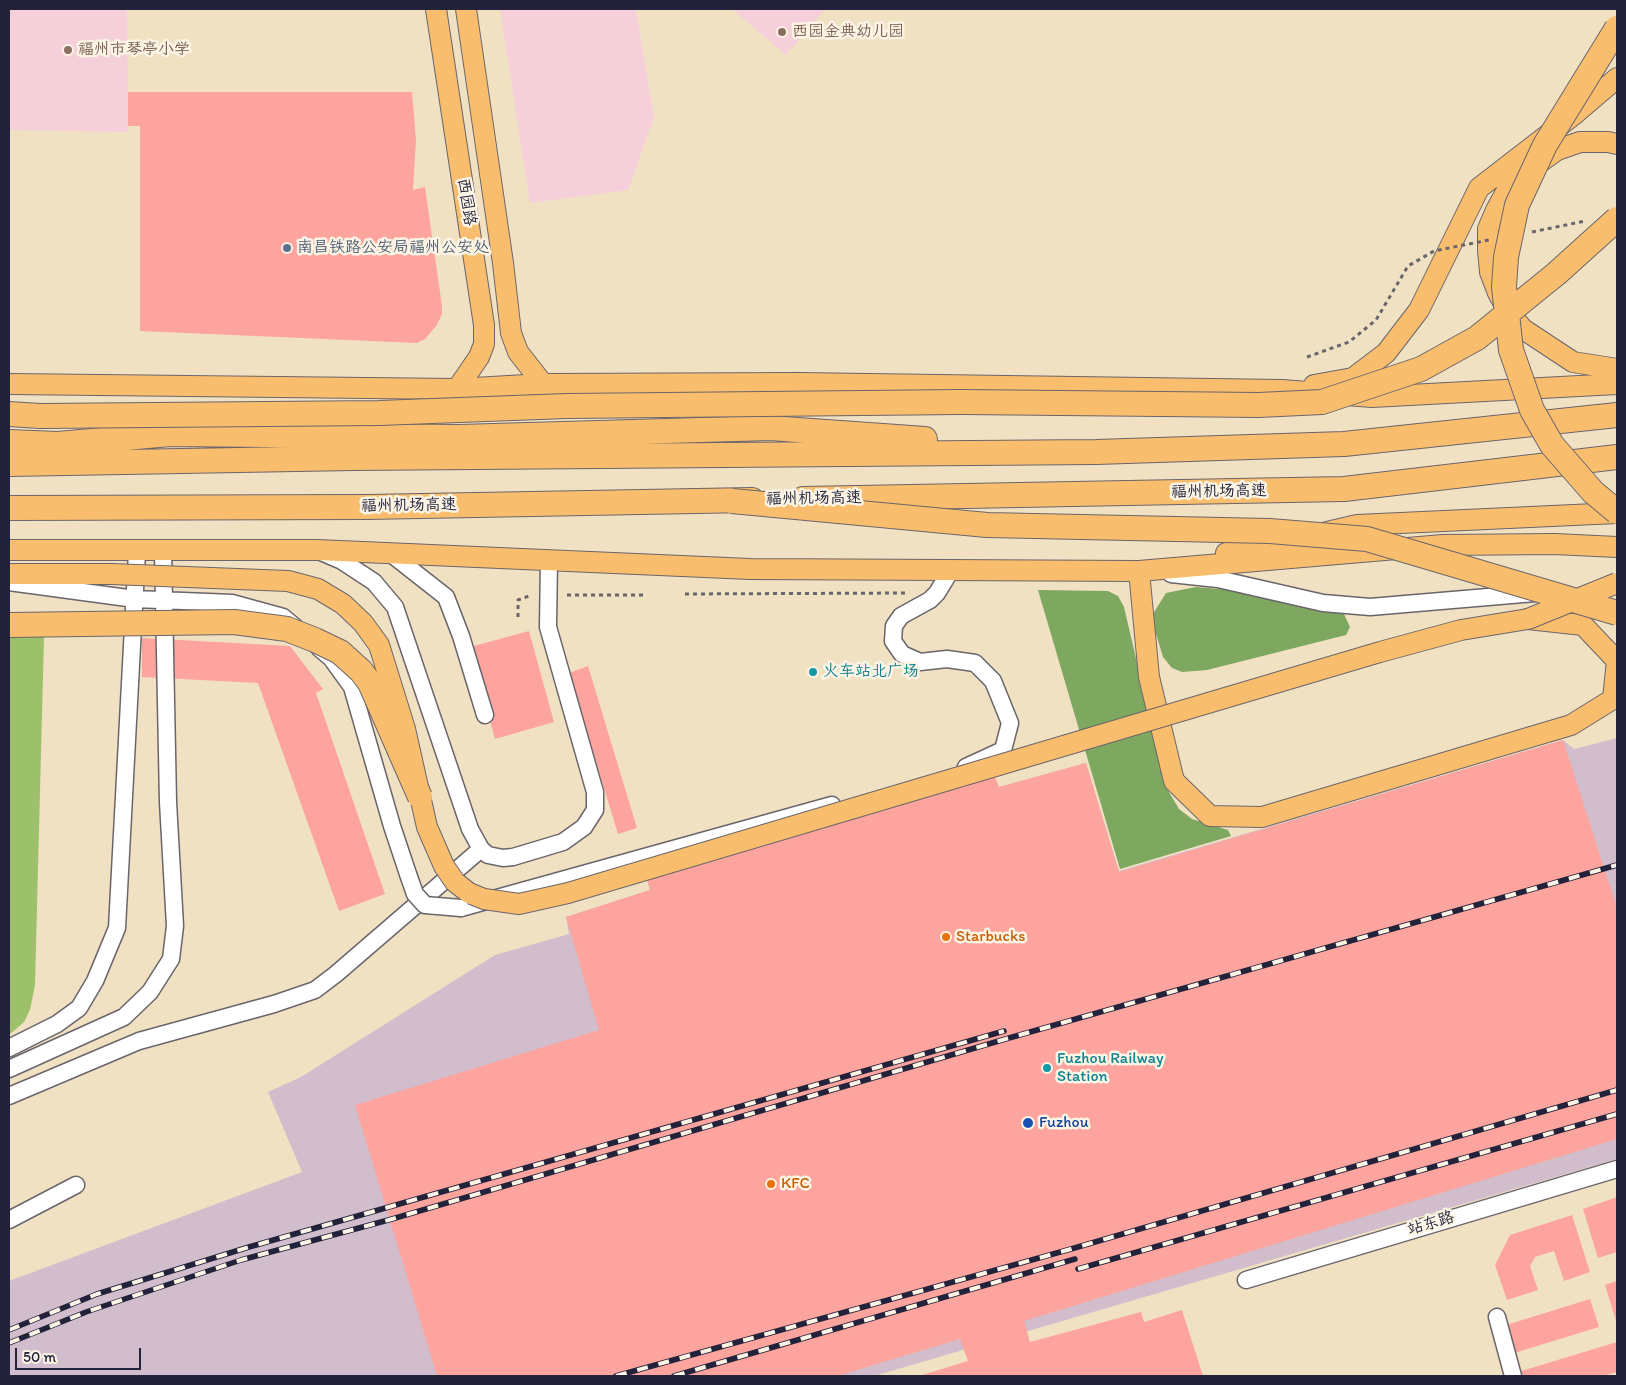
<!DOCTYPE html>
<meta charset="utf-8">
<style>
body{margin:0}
#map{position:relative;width:1626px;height:1385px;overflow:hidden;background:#f1e1c3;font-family:Itim,sans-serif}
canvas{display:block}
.frame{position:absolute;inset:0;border:10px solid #22223b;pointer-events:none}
.scale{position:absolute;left:15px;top:1348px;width:126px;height:22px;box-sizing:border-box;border:2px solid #22223b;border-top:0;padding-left:6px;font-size:15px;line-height:18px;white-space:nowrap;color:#22223b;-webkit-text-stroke:4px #fcf5e5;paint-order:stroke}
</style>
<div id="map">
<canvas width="1626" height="1385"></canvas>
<div class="frame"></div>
<div class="scale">50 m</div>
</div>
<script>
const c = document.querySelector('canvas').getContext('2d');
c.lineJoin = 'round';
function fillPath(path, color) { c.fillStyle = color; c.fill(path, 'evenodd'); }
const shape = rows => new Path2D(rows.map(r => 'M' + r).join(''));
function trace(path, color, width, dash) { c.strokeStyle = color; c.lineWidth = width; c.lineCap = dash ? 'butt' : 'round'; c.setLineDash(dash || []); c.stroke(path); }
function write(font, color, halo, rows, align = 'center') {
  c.font = font + ' Itim,"LXGW WenKai TC",sans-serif'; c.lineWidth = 5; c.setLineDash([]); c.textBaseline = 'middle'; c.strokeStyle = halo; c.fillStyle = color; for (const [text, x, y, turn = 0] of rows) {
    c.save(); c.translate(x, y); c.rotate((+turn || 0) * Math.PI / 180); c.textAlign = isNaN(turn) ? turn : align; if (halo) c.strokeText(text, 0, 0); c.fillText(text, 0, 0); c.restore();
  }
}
fillPath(shape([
 [9,9,127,9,128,132,9,130],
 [500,9,636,9,654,117,628,190,530,203],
 [732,9,825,9,786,55]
]), '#f5cfda');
fillPath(shape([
 [1617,738,1617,1159,874,1376,9,1376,9,1281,302,1172,268,1092,301,1077,495,955,569,934,566,917,650,890,643,866,999,787,1086,763,1119,871,1563,740,1574,749]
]), '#d1bdcb');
fillPath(shape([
 [9,637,44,637,35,985,30,1010,24,1022,9,1035]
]), '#9dc16b');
fillPath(shape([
 [1196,587,1254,592,1343,612,1350,627,1346,635,1207,670,1182,672,1172,668,1163,657,1151,617,1166,593],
 [1038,590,1108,591,1118,596,1124,607,1166,787,1179,809,1192,819,1228,830,1231,836,1120,869]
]), '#7ea75f');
fillPath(shape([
 [128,92,412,92,416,140,413,190,425,187,442,306,442,314,437,325,425,339,417,343,140,331,140,126,128,126],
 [529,631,554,722,495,739,470,647],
 [142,638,290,646,323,689,316,693,385,894,339,911,258,683,142,677],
 [588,666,637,828,618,834,569,673],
 [1563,740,1617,908,1617,1139,1024,1321,1030,1342,1141,1312,1144,1322,1182,1310,1203,1376,919,1376,968,1361,960,1339,837,1376,437,1376,355,1105,599,1030,566,917,650,890,643,866,992,770,999,787,1086,763,1119,872],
 [1617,1197,1617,1252,1598,1258,1583,1209],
 [1572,1215,1590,1272,1564,1281,1554,1251,1535,1257,1530,1266,1538,1290,1507,1300,1495,1265,1510,1235],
 [1617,1281,1617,1324,1605,1285],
 [1590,1299,1599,1327,1511,1354,1503,1326],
 [1617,1342,1617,1372,1603,1376,1519,1376,1518,1372]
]), '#fea49e');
const minor = shape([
 [321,552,342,561,374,582,395,607,470,829,481,849,488,855,503,858,513,857,563,842,584,827,595,810,595,792,548,627,549,559],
 [390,553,446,597,461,636,485,715],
 [951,570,937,593,930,600,901,616,894,626,893,641,902,654,920,662,947,659,975,663,993,681,1010,723,1003,750,966,767],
 [1171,574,1218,579,1323,603,1370,607,1535,593],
 [9,582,135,599,232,603,283,617,295,627],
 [319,648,331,658,352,687,392,826,408,874],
 [461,908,832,805],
 [9,1048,57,1024,79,1008,95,981,117,928,137,552],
 [9,1069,124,1017,150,992,171,959,175,926,168,802,163,551],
 [9,1096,139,1041,274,1004,315,990,336,974,481,849],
 [9,1220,76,1185],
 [1246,1280,1617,1169],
 [1497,1317,1513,1376]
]);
const major = shape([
 [436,9,484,325,484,344,479,357,457,389],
 [466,9,503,263,511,333,518,352,543,384],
 [1617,144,1608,142,1580,142,1557,150,1522,175,1507,190,1496,210,1488,229,1488,250,1490,272,1498,293,1510,314,1523,329,1573,362,1617,369],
 [9,384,457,389,543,384,800,383,1282,390,1372,397,1617,384],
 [1314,385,1353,378,1386,353,1419,310,1479,188,1576,113,1617,78],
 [1327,532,1357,525,1617,513],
 [9,550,317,550,750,569,1139,571,1443,545,1555,544,1617,547],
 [1226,553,1298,538],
 [1139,571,1149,677,1174,781,1210,816,1262,817,1571,725,1613,699,1617,661,1583,625,1528,619],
 [9,574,111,574]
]);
const highway = shape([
 [9,414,40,416],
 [9,442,58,444,170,434,459,437,770,428,925,439],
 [9,464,354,458,1096,452,1344,444,1617,415],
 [803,499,1344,489,1617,457],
 [9,508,366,507,752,500]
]);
trace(minor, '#6a656b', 19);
trace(major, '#6a656b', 22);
trace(highway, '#6a656b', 26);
trace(shape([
 [685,594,908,593],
 [567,595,647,595],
 [518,617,518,600,529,596]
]), '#6a656b', 3, [4, 4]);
trace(minor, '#fff', 16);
trace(major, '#f9be6d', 20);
trace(highway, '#f9be6d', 24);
const rail = shape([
 [1078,1269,1617,1114],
 [9,1330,97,1294,249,1247,1004,1031],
 [9,1343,86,1312,241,1260,392,1219,1009,1038,1617,865],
 [616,1376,1071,1249,1617,1090],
 [674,1376,1075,1259]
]);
trace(rail, '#22223b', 5.5);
trace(rail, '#fcf5e5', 4, [11]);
const minorBridge = shape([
 [408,874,415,894,425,905,461,908]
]);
const majorBridge = shape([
 [111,574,288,581,318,589,343,604,363,623,379,645,405,729,427,827,444,866,455,882,469,893,484,899,519,904,568,893,1380,652,1461,630,1528,619,1617,583]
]);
const highwayBridge = shape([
 [1617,28,1545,145,1517,205,1506,257,1504,287,1511,350,1532,410,1552,445,1593,492,1617,512],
 [40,416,379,413,567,406,961,402,1259,405,1322,402,1421,369,1477,338,1556,274,1617,219],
 [732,501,987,525,1270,531,1367,539,1617,613],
 [9,625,234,622,287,629,315,640,340,652,361,671,370,683,420,797]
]);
trace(minorBridge, '#6a656b', 19, []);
trace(majorBridge, '#6a656b', 22, []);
trace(highwayBridge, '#6a656b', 26, []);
trace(shape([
 [1532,232,1585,221],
 [1307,357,1349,342,1376,320,1408,266,1434,251,1489,240]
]), '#6a656b', 3, [4, 4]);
trace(minorBridge, '#fff', 16);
trace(majorBridge, '#f9be6d', 20);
trace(highwayBridge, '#f9be6d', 24);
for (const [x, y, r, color] of [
 [782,32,5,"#8d6e63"],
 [68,50,5,"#8d6e63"],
 [287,248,5,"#5c6f8a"],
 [813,672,5,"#0f9aa8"],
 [946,937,5,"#e8710a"],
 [1047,1068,5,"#0f9aa8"],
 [1028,1123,6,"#1a4fb4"],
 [771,1184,5,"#e8710a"]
]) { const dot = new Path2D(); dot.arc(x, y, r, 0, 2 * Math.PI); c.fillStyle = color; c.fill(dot); trace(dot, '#fcf5e5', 2); }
write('16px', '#785e54', '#fcf5e5', [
 ["西园金典幼儿园",792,32],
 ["福州市琴亭小学",78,50]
], 'left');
write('16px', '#22223b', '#fcf5e5', [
 ["西园路",466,202,81],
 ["福州机场高速",1219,492,-1],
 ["福州机场高速",814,499,-1],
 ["福州机场高速",409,506,-1],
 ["站东路",1431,1224,-17]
]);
write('16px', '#4e5e75', '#fcf5e5', [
 ["南昌铁路公安局福州公安处",297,248]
], 'left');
write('16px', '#0d838f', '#fcf5e5', [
 ["火车站北广场",823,672],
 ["Fuzhou Railway",1057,1059],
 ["Station",1057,1077]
], 'left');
write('16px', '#c56008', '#fcf5e5', [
 ["Starbucks",956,937],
 ["KFC",781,1184]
], 'left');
write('16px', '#164399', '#fcf5e5', [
 ["Fuzhou",1039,1123]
], 'left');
</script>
